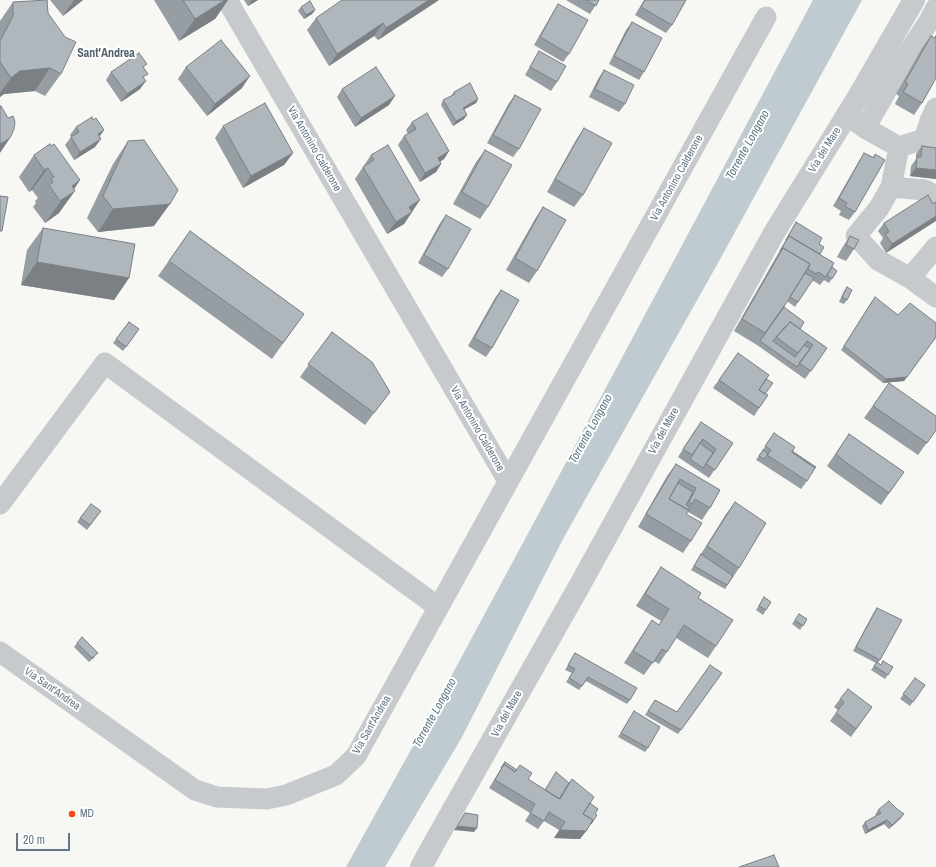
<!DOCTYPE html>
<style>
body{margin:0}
#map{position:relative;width:936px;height:867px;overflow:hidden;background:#f7f7f3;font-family:"Archivo Narrow",sans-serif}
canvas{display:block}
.scale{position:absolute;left:16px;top:833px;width:54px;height:18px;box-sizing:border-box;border:2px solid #637787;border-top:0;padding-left:5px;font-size:12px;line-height:14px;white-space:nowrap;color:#637787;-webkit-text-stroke:3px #fff;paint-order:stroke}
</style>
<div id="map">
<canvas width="936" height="867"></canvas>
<div class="scale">20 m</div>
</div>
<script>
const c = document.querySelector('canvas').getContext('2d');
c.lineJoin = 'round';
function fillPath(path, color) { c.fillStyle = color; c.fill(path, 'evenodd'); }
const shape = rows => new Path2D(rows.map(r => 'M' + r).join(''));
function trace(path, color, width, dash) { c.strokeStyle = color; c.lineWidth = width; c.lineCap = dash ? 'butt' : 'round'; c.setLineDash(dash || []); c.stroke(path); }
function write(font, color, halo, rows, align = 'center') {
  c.font = font + ' "Archivo Narrow",sans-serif'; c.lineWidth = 4; c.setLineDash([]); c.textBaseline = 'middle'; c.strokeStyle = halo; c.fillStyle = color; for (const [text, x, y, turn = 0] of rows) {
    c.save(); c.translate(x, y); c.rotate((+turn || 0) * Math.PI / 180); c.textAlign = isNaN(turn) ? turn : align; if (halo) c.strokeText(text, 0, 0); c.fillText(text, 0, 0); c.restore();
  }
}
fillPath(shape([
 [813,0,862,0,718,263,563,539,462,737,385,867,346,867,433,710,539,513]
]), '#bfcbd0');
trace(shape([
 [227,0,508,481],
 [854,120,865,128,899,147,924,139,936,140],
 [865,128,908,53,928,23,936,8],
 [924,139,930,121,936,108],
 [899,147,891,187,879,208,856,236,878,260,910,278,936,297],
 [891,187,925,190,936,196],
 [910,278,936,247],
 [0,504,105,363,438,607],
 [0,652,195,790,217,797,267,799,286,795,336,775,356,756,766,17]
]), '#c6cacd', 21);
trace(shape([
 [421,867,433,845,581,583,774,233,858,97,914,0]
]), '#c6cacd', 22);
fillPath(shape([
 [50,0,83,0,63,16],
 [154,0,228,0,215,19,179,41],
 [244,0,258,0,248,6],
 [439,0,378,40,374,36,329,66,307,30,316,18],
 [566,0,599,0,590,14],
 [644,0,686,0,672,25,666,33,635,15],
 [13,2,48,13,61,74,45,96,35,91,4,94,0,97,0,21],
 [558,4,569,54,563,62,534,45,553,12],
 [301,7,315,10,312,14,304,19,298,11],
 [632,22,644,72,639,80,609,64,626,30],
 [936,35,936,78,922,103,914,115,895,104,899,96,896,94,922,48,931,36,934,38],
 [539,51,557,82,551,91,525,75,534,59],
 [186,67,242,88,207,116,178,79],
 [144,68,140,89,121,102,106,80,111,72],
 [604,70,625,104,619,112,589,97,598,79],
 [342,89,389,105,355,127,337,97],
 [454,92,478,99,476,103,464,109,464,119,453,126,441,105,443,100,451,96],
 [515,95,519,149,513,157,487,143,509,103],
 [93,120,104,130,100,136,95,147,74,160,65,145,71,137,70,135,76,127],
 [412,122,449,151,444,159,440,162,441,164,436,172,420,182,398,145,404,136,408,134,406,130],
 [223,126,293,153,284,165,243,188,215,138],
 [584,128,583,195,574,207,547,192,576,140],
 [128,141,154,226,98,232,87,218,113,164],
 [922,146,936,148,936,179,910,176,911,166,916,159,916,154],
 [485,150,488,207,480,219,453,204,476,162],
 [864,153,873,157,875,154,855,212,849,220,839,215,841,211,833,206,859,161],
 [34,155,80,180,74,189,59,213,45,223,33,207,36,203,35,201,38,198,32,190,29,192,19,177],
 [371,155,412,212,404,224,387,234,355,179],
 [933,204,886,253,880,243,883,238,878,231,884,223],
 [543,207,537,271,529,283,506,270,535,219],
 [446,215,448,269,442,277,418,263,440,223],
 [796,222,819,244,820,254,832,267,837,271,829,283,824,280,820,285,812,280,795,307,787,301,784,307,800,329,827,348,805,379,757,345,734,331],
 [43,228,129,278,114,300,21,285,27,250],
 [190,231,304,314,272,359,158,276],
 [850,236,854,249,846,261,837,257,842,248],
 [847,287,847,300,844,304,839,302,844,291],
 [501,290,492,348,486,357,468,346,495,298],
 [872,301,898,315,936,337,904,381,883,383,841,350],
 [129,322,139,329,123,351,113,343],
 [332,332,390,392,365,425,300,377],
 [738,353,766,379,765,394,768,395,754,416,713,388],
 [889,383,936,430,918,455,864,418],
 [695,430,733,443,709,478,678,457],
 [774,433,792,451,807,481,801,489,761,463,762,463,761,463,756,460],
 [849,434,904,472,881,505,836,473,827,466],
 [676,464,720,490,710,508,702,520,688,512,686,514,691,541,683,553,638,527,667,476],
 [735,502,739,568,725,589,691,570,726,514],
 [101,511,87,530,77,522,80,518],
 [661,567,698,598,716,646,708,658,676,638,659,664,654,661,644,675,624,663,644,632,652,620,659,625,661,621,636,606,653,579],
 [764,597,766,610,763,615,756,610],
 [877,608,880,660,878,663,881,665,883,661,893,667,885,679,871,670,876,663,853,651,874,612],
 [799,614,807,619,800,630,792,624],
 [77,643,95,657,89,662,74,647],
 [575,653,630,700,627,704,586,681,579,690,566,682,572,673,565,670],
 [722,673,678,734,645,715,655,700,677,712],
 [915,678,925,685,910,706,900,699],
 [840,699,872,707,851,737,830,721,838,710,834,707],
 [634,711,648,748,645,752,618,737],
 [505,762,528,779,545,790,569,783,572,779,590,803,580,839,554,838,559,830,544,821,538,829,525,821,530,813,489,788],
 [878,810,901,818,889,829,884,824,865,834,862,826,865,822,877,816,875,815]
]), '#969da3');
fillPath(shape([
 [74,0,83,0,63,16],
 [225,0,228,0,215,19,179,41,195,19],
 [252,0,258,0,248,6],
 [429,0,439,0,378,40,386,28],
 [315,10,312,14,304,19,306,15],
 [383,23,374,36,329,66,337,54],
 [50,68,35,91,4,94,0,97,0,93,11,78,20,71],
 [250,76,242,88,207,116,215,104],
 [146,81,140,89,121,102,127,94],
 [395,96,389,105,355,127,361,118],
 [478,99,476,103,460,112,463,108],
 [467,115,464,119,453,126,456,121],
 [104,130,98,138,98,134],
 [10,138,0,153,0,144],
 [101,139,95,147,74,160,80,152],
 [449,151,444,159,432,166,438,158],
 [293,153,284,165,243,188,251,176],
 [441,164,436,172,420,182,425,173],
 [48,168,32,190,29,192,44,170],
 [916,168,936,170,936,179,910,176],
 [80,180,70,195,75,191,59,213,45,223,72,186],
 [420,200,412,212,409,207],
 [170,204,154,226,98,232,113,209],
 [412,212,404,224,387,234,396,222],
 [936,216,936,221,886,253,892,244],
 [37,262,129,278,114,300,21,285],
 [936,337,904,381,883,383,886,379],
 [904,814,901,818,889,829,892,825],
 [887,820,884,824,865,834,868,830],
 [457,826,477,828,474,832,454,830],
 [588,829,580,839,554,838,560,830]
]), '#7a8084');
const building = shape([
 [47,0,48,13,65,37,76,42,61,74,50,68,20,71,11,78,0,62,0,41,13,16,13,2,47,0],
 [183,0,225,0,195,19,183,0],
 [342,0,429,0,386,28,383,23,337,54,316,18,342,0],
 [586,0,599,0,596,6,586,0],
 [645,0,686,0,672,25,641,7,645,0],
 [310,1,315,10,306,15,301,7,310,1],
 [558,4,588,20,569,54,540,37,558,4],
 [632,22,662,38,644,72,614,56,632,22],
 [931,36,935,38,936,36,936,78,922,103,903,92,908,84,905,82,931,36],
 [221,40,250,76,215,104,186,67,221,40],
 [539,51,566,66,557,82,530,67,539,51],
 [139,53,147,64,143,67,148,74,143,77,146,81,127,94,111,72,139,53],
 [376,67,395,96,361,118,342,89,376,67],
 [604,70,634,85,625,104,595,89,604,70],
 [470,83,478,99,463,108,467,115,456,121,443,100,455,94,454,92,470,83],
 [515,95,541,109,519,149,493,135,515,95],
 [265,103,293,153,251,176,223,126,265,103],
 [0,106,1,106,8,118,13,116,15,122,14,129,10,138,0,144,0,106],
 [427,113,449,151,438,158,441,164,425,173,404,136,416,129,412,122,427,113],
 [92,117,93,120,96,118,104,130,98,134,101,139,80,152,71,137,79,132,76,127,92,117],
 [584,128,612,143,583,195,555,179,584,128],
 [144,140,178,190,170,204,113,209,103,196,128,141,144,140],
 [50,144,51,146,54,144,80,180,72,186,75,191,60,201,49,185,53,182,51,179,54,177,48,168,44,170,34,155,50,144],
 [388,145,420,200,409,207,412,212,396,222,363,167,374,160,371,155,388,145],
 [922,146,936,148,936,170,916,168,917,157,921,157,922,146],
 [485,150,512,165,488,207,462,192,485,150],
 [864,153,874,158,875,154,885,160,855,212,845,206,847,203,839,198,864,153],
 [928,195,933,204,936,202,936,216,892,244,885,234,889,232,884,223,928,195],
 [0,196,8,197,2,231,0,231,0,196],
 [543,207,566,220,537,271,515,258,543,207],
 [446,215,471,229,448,269,424,255,446,215],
 [796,222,822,238,819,244,824,247,820,254,789,236,786,240,796,222],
 [43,228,135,244,129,278,37,262,43,228],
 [190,231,304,314,283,343,169,261,190,231],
 [789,236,834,263,826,277,818,272,816,274,808,269,810,264,783,248,780,251,789,236],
 [850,236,859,240,854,249,846,245,850,236],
 [783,248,810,264,789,299,765,333,742,319,783,248],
 [832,267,837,271,832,279,827,275,832,267],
 [805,273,814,278,798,302,790,297,805,273],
 [847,287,852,290,847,300,842,297,847,287],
 [501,290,519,300,492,348,474,338,501,290],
 [875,297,898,315,910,303,936,323,936,337,907,377,886,379,844,346,875,297],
 [784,307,804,322,800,329,790,322,773,341,795,357,804,345,810,349,797,367,760,341,784,307],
 [129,322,139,329,126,347,116,339,129,322],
 [790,322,827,348,811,371,799,363,813,345,807,341,798,353,776,337,790,322],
 [332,332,372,362,390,392,374,413,308,364,332,332],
 [738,353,769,375,759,390,768,395,759,408,719,380,738,353],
 [766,379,773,383,765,394,759,390,766,379],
 [889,383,936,416,936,430,927,443,873,406,889,383],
 [701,422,733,443,715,470,706,464,716,449,703,439,692,455,683,449,701,422],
 [774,433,795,447,792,452,815,468,807,481,767,455,771,450,765,446,774,433],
 [849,434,904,472,889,493,844,461,836,454,849,434],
 [700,443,713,453,703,468,690,459,700,443],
 [763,450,768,454,764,459,759,456,763,450],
 [792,451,816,467,815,468,792,452,792,451],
 [676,464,720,490,710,508,695,499,692,504,689,502,696,488,680,479,669,499,689,510,686,514,702,523,691,541,646,514,676,464],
 [678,483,693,492,686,505,690,507,688,510,669,499,678,483],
 [735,502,766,523,739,568,707,546,735,502],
 [91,504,101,511,90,525,80,518,91,504],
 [701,554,733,576,727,585,694,566,701,554],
 [661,567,701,593,698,598,733,620,716,646,684,625,667,652,662,649,653,663,633,651,652,620,659,625,669,609,645,594,661,567],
 [764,597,771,602,766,610,759,606,764,597],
 [877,608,902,620,880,660,856,647,877,608],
 [799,614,807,619,803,626,795,620,799,614],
 [82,637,98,653,92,658,77,643,82,637],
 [575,653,637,688,630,700,588,677,582,686,569,678,575,669,568,665,575,653],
 [883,661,893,667,888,675,874,666,877,662,881,665,883,661],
 [710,665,722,673,681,730,648,711,655,700,677,712,710,665],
 [915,678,925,685,913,702,903,694,915,678],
 [848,689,872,707,856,729,836,713,844,702,840,699,848,689],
 [634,711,660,727,648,748,621,733,634,711],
 [505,762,517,770,515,772,504,764,501,768,505,762],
 [504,764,515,772,520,765,532,773,528,779,560,799,572,779,594,797,583,814,593,820,586,831,560,830,565,822,549,812,544,821,530,813,535,804,495,780,504,764],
 [556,772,569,783,559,799,545,790,556,772],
 [889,801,897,809,904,814,892,825,887,820,868,830,865,822,881,813,878,810,889,801],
 [590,803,598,809,595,814,597,815,591,824,593,820,583,814,590,803],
 [465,813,478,815,477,828,457,826,465,813],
 [774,855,779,867,739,867,774,855]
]);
fillPath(building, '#afb7bd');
trace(building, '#7a8084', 1);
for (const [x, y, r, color] of [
 [72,814,4,"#f24817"]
]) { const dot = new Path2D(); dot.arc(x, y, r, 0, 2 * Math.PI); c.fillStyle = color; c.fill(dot); trace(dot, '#fff', 1.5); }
write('11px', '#637787', '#fff', [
 ["Via Antonino Calderone",314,149,60],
 ["Via del Mare",825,150,-58],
 ["Via Antonino Calderone",677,178,-61],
 ["Via Antonino Calderone",477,429,60],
 ["Via del Mare",664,431,-61],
 ["Via Sant'Andrea",52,689,35],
 ["Via del Mare",507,714,-61],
 ["Via Sant'Andrea",372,725,-60]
]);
write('11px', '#637787', '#fff', [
 ["MD",80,814]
], 'left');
write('bold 12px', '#52606b', '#fff', [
 ["Sant'Andrea",106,54]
]);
write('italic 12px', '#5f7a83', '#fff', [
 ["Torrente Longano",748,145,-61],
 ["Torrente Longano",591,429,-61],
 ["Torrente Longano",435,713,-61]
]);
</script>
